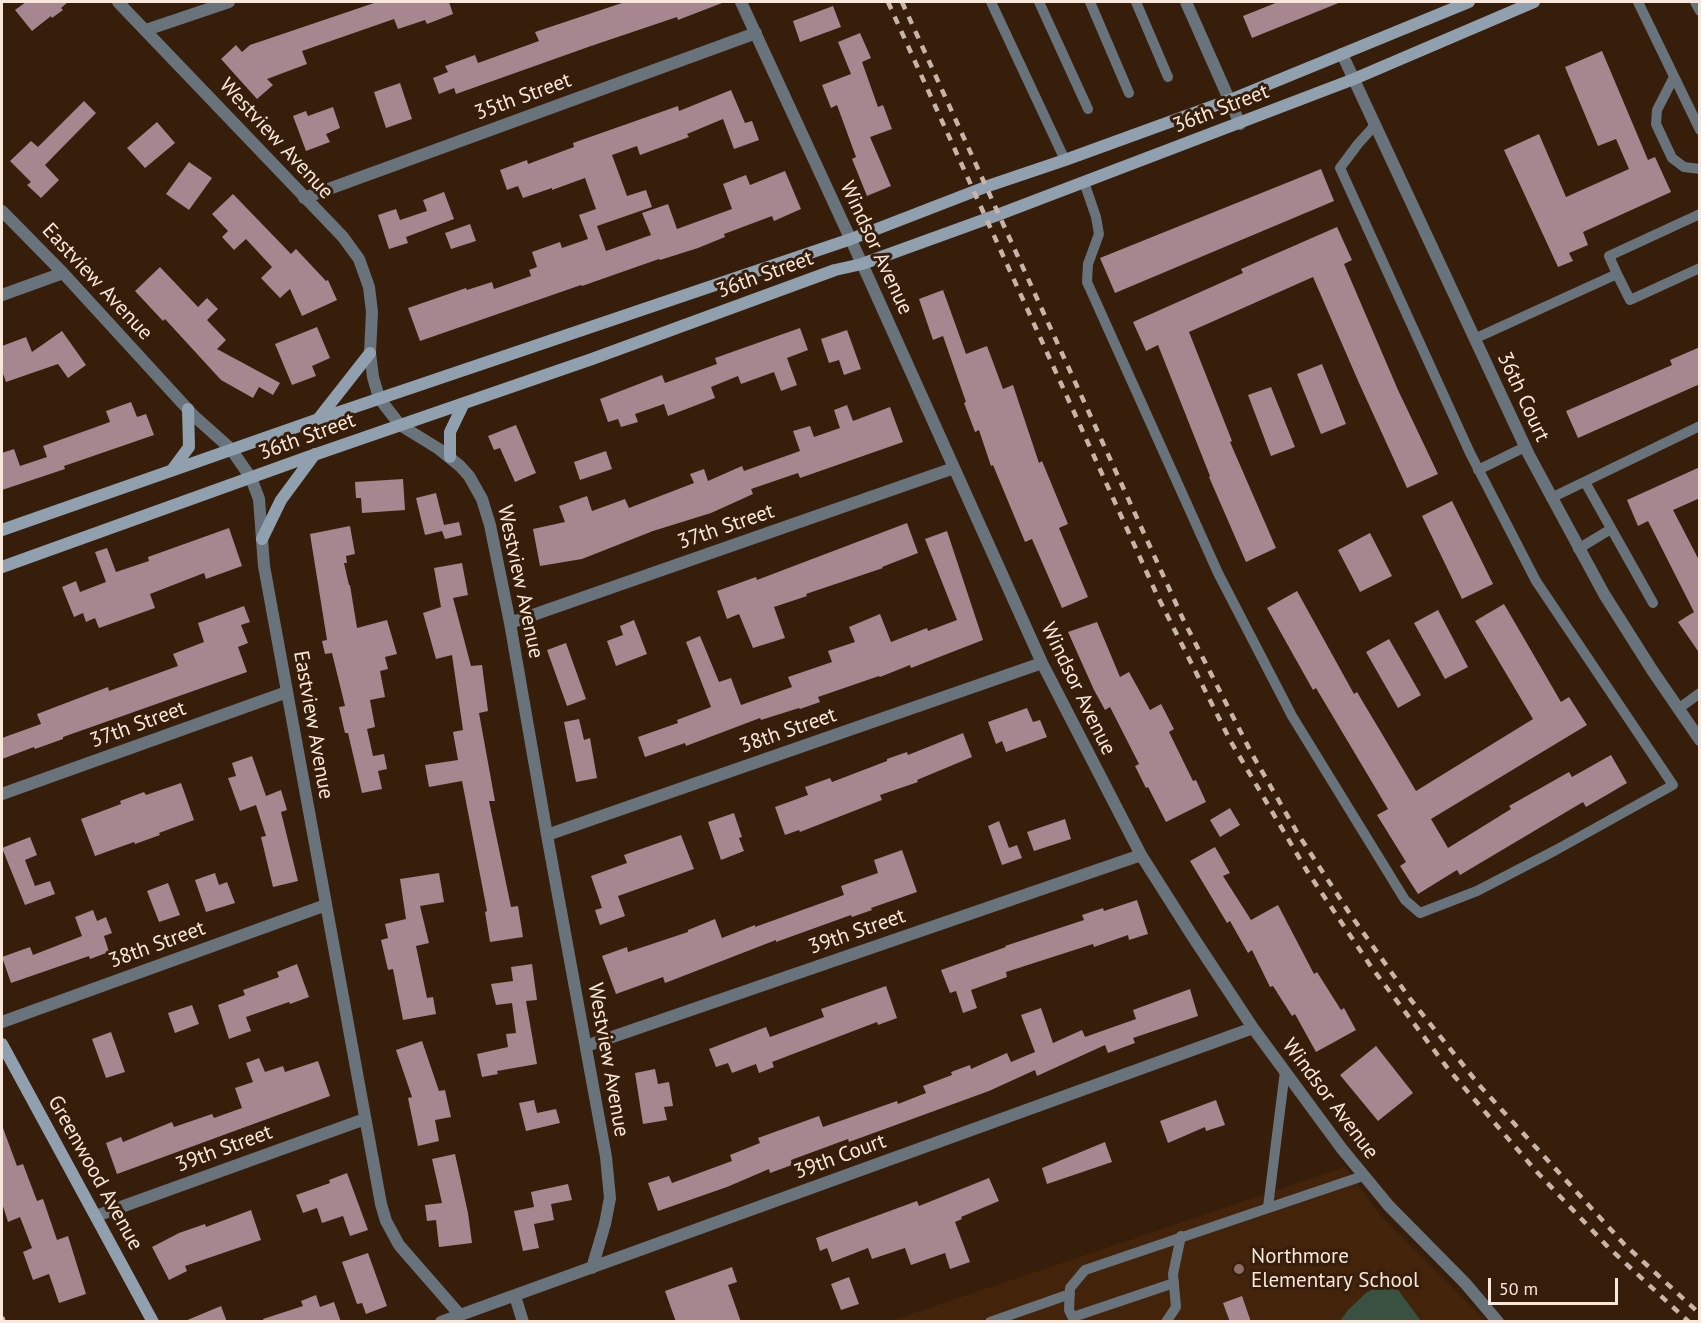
<!DOCTYPE html>
<style>
body{margin:0}
#map{position:relative;width:1701px;height:1323px;overflow:hidden;background:#371e0a;font-family:"PT Sans",sans-serif}
canvas{display:block}
.frame{position:absolute;inset:0;border:3px solid #f8e7db;pointer-events:none}
.scale{position:absolute;left:1488px;top:1278px;width:130px;height:27px;box-sizing:border-box;border:3px solid #f8e7db;border-top:0;padding-left:8px;font-size:18px;line-height:21px;white-space:nowrap;color:#f8e7db;-webkit-text-stroke:4px #371e0a;paint-order:stroke}
</style>
<div id="map">
<canvas width="1701" height="1323"></canvas>
<div class="frame"></div>
<div class="scale">50 m</div>
</div>
<script>
const c = document.querySelector('canvas').getContext('2d');
c.lineJoin = 'round';
function fillPath(path, color) { c.fillStyle = color; c.fill(path, 'evenodd'); }
const shape = rows => new Path2D(rows.map(r => 'M' + r).join(''));
function trace(path, color, width, dash) { c.strokeStyle = color; c.lineWidth = width; c.lineCap = dash ? 'butt' : 'round'; c.setLineDash(dash || []); c.stroke(path); }
function write(font, color, halo, rows, align = 'center') {
  c.font = font + ' "PT Sans",sans-serif'; c.lineWidth = 6; c.setLineDash([]); c.textBaseline = 'middle'; c.strokeStyle = halo; c.fillStyle = color; for (const [text, x, y, turn = 0] of rows) {
    c.save(); c.translate(x, y); c.rotate((+turn || 0) * Math.PI / 180); c.textAlign = isNaN(turn) ? turn : align; if (halo) c.strokeText(text, 0, 0); c.fillText(text, 0, 0); c.restore();
  }
}
fillPath(shape([
 [1345,1167,1381,1216,1486,1321,888,1322]
]), '#43240b');
fillPath(shape([
 [1390,1279,1421,1321,1340,1321,1348,1310,1366,1293]
]), '#395141');
fillPath(shape([
 [26,2,68,2,61,8,63,10,52,18,51,16,32,31,15,10],
 [377,2,449,2,453,14,427,24,425,20,398,29,394,19,302,51,307,64,267,79,273,85,257,99,221,59,236,45,242,52,250,45],
 [625,2,722,3,678,20,677,17,591,46,456,94,454,88,439,94,433,78,448,72,445,66,475,55,478,63,539,41,535,32],
 [1278,2,1341,2,1252,38,1243,16],
 [833,6,841,27,800,42,793,21],
 [860,33,871,58,862,62,878,107,883,105,892,129,870,137,891,186,867,196,852,159,856,157,837,105,831,108,822,85,851,74,838,42],
 [1602,51,1648,160,1655,157,1671,192,1583,232,1588,245,1569,253,1573,261,1558,267,1504,150,1539,134,1566,197,1629,169,1616,139,1598,146,1565,67],
 [400,83,412,119,386,128,374,92],
 [731,90,745,123,752,121,759,140,734,149,723,119,687,134,689,137,640,155,637,146,612,155,627,196,646,190,652,207,597,226,606,251,651,235,642,213,668,204,677,229,732,209,723,184,746,175,750,185,785,171,801,209,774,221,772,216,724,234,725,237,698,248,660,260,659,259,582,286,581,285,420,341,408,308,466,288,467,290,492,282,494,289,531,276,529,270,537,267,532,252,560,242,562,248,588,239,579,215,596,209,585,178,552,190,552,188,523,198,518,186,507,190,500,170,527,160,528,164,574,147,573,143,678,106,679,111],
 [84,101,96,113,45,165,59,180,41,198,27,185,31,182,10,161,31,141,38,147],
 [333,107,340,128,326,134,330,142,306,151,293,116,306,111,308,116],
 [157,122,175,143,145,168,127,148],
 [189,162,212,178,189,210,166,194],
 [1321,169,1334,201,1115,293,1100,258],
 [444,192,454,219,406,237,408,243,389,249,378,215,396,209,400,220,427,211,423,200],
 [233,194,291,254,296,249,326,281,328,280,337,300,302,316,290,289,280,298,261,278,272,267,246,239,234,250,222,237,228,231,212,214],
 [470,224,476,241,451,249,445,233],
 [1337,227,1352,260,1344,264,1398,390,1438,474,1407,488,1359,383,1313,277,1189,332,1232,441,1230,442,1276,548,1246,562,1209,477,1210,476,1158,345,1146,351,1133,322,1243,273,1241,269],
 [160,267,198,307,207,298,218,309,207,320,226,340,217,349,280,383,273,395,259,387,253,398,221,380,165,319,163,321,135,291],
 [943,290,966,354,987,346,1003,389,1013,385,1039,463,1042,461,1068,524,1059,528,1088,597,1062,608,1032,539,1025,542,993,465,991,466,979,430,975,432,964,403,966,402,943,336,933,340,919,299],
 [317,327,330,358,312,366,316,376,292,385,275,344],
 [800,328,808,350,787,358,797,385,781,391,774,372,741,384,738,376,711,387,715,398,668,416,664,404,635,414,638,422,621,427,618,419,608,422,600,399,662,375,665,383,717,364,715,358],
 [847,330,861,369,844,375,839,360,829,363,821,339],
 [62,331,86,365,68,378,58,364,6,382,2,371,2,346,26,337,32,352],
 [1700,347,1700,384,1578,438,1566,411,1672,365,1670,360],
 [1322,364,1346,424,1321,434,1297,374],
 [1271,387,1295,447,1271,456,1248,395],
 [131,402,137,417,146,414,154,435,64,466,65,469,2,490,2,453,14,449,20,466,47,457,43,446,110,422,106,411],
 [847,405,853,421,890,407,903,442,800,478,798,473,751,489,753,494,711,513,653,531,582,559,540,566,533,529,565,522,559,506,587,496,592,511,625,499,629,508,694,483,690,474,704,469,708,481,742,466,744,471,800,451,793,431,810,426,814,437,840,428,834,410],
 [516,425,536,473,515,482,500,448,494,450,488,436],
 [606,451,612,469,580,480,574,462],
 [1700,467,1700,498,1673,510,1700,562,1700,654,1678,622,1694,612,1648,521,1638,526,1627,500],
 [403,479,405,510,362,513,361,498,356,498,355,482],
 [436,493,444,525,459,522,462,535,445,539,442,531,425,535,416,498],
 [1452,501,1493,584,1462,599,1422,516],
 [907,523,918,553,882,567,883,568,806,594,807,596,774,607,785,638,753,648,739,614,727,619,717,591,756,577,757,580],
 [350,526,355,554,346,556,347,563,344,563,349,585,350,585,357,628,387,620,397,654,385,657,388,669,380,671,385,697,370,700,375,727,367,729,373,756,384,754,387,769,378,771,382,789,362,793,348,733,345,733,339,707,345,706,332,653,325,654,322,641,327,640,310,534],
 [229,528,242,566,206,579,204,573,150,594,155,608,99,628,95,618,86,622,83,613,74,617,62,587,76,581,80,592,106,582,95,552,107,548,116,572,149,561,148,557],
 [947,531,983,640,911,668,910,665,880,677,879,676,818,697,820,702,800,709,799,708,761,720,760,718,686,746,685,743,645,757,638,737,678,723,677,720,711,707,686,642,700,636,719,682,731,678,741,705,792,687,788,677,832,662,828,651,855,642,849,627,880,614,891,642,927,628,928,631,957,620,925,539],
 [1370,533,1392,576,1360,592,1338,550],
 [462,563,468,595,453,598,471,666,482,665,488,711,479,713,495,801,489,801,511,907,518,906,523,937,490,942,485,912,487,911,462,781,429,787,425,765,458,760,453,732,463,730,452,655,436,659,423,613,441,607,434,568],
 [1297,591,1354,694,1357,692,1416,791,1533,719,1475,621,1504,604,1561,702,1569,697,1587,725,1431,819,1448,848,1511,809,1509,806,1569,772,1572,777,1611,755,1627,783,1586,807,1583,802,1460,875,1457,870,1418,894,1400,866,1406,862,1377,815,1388,809,1316,688,1313,690,1267,608],
 [244,606,250,622,241,625,248,643,238,647,247,672,63,737,63,739,35,749,34,747,2,759,2,738,41,724,37,714,108,687,109,691,178,666,173,654,204,642,198,623],
 [1438,610,1468,667,1445,679,1414,623],
 [634,620,647,654,616,666,607,641,623,635,620,626],
 [1097,622,1120,677,1129,672,1150,710,1161,704,1174,729,1169,732,1193,781,1196,780,1206,802,1166,822,1148,787,1146,788,1135,766,1139,764,1110,707,1105,710,1094,690,1068,632],
 [1389,639,1421,695,1398,708,1366,652],
 [566,643,586,699,567,706,547,650],
 [1027,708,1033,722,1040,720,1047,737,1006,752,1002,741,996,744,988,722],
 [579,719,584,740,590,738,597,778,576,782,564,722],
 [963,733,972,757,917,780,918,782,880,795,882,800,800,832,799,830,785,835,775,807,808,795,805,787,830,778,832,782,887,761,887,759,907,752,908,755],
 [252,756,266,796,281,790,287,810,281,812,298,881,273,887,261,837,266,836,256,805,240,811,228,778,236,776,232,763],
 [181,783,194,820,159,833,160,835,135,844,134,842,95,856,81,819,121,804,120,801,144,792,146,795],
 [1230,808,1240,825,1220,837,1210,820],
 [734,813,742,837,739,838,744,851,721,860,708,822],
 [1065,819,1071,839,1034,851,1027,832],
 [999,821,1009,848,1017,845,1022,858,1002,865,988,826],
 [681,835,694,869,618,896,625,916,600,925,595,910,602,908,591,876,627,863,624,855],
 [30,837,37,855,25,860,35,886,50,881,55,894,25,905,2,848],
 [1215,847,1230,873,1223,876,1251,920,1278,905,1314,974,1317,972,1341,1010,1344,1008,1356,1030,1316,1052,1295,1014,1292,1016,1273,986,1270,987,1252,950,1248,953,1230,921,1227,923,1190,861],
 [902,850,917,892,871,908,872,910,852,917,851,915,776,942,776,940,665,983,663,977,616,994,602,956,627,947,628,952,688,932,688,930,715,919,722,938,755,925,755,927,844,895,841,886,878,873,874,860],
 [215,873,219,885,227,882,235,903,206,912,195,880],
 [439,873,444,902,420,906,429,943,416,946,427,998,433,997,436,1014,403,1020,393,969,388,970,381,940,388,938,385,924,406,919,400,879],
 [168,883,180,915,159,922,147,891],
 [1137,900,1148,934,1129,940,1128,935,1094,947,1093,944,1006,972,1007,977,971,990,977,1008,963,1013,956,991,950,993,941,970,1006,947,1005,946,1084,920,1082,915,1103,908,1104,911],
 [93,910,97,921,106,917,112,933,104,936,109,952,90,959,89,956,11,983,2,957,30,947,33,955,82,936,75,917],
 [297,964,309,997,290,1004,289,1002,246,1017,251,1031,229,1039,218,1005,245,995,243,990,279,977,277,972],
 [532,964,537,1000,526,1001,537,1064,497,1071,498,1074,482,1077,477,1054,508,1047,506,1034,516,1033,512,1003,496,1005,491,984,513,981,511,967],
 [886,986,897,1018,878,1025,877,1022,772,1062,774,1067,759,1073,756,1064,732,1073,728,1063,716,1067,709,1049,766,1027,770,1037,824,1017,821,1009],
 [1190,989,1198,1016,1133,1038,1135,1043,1108,1053,1105,1045,1037,1076,1035,1070,989,1091,849,1142,848,1139,791,1160,792,1165,770,1173,769,1169,727,1187,658,1211,648,1183,669,1176,672,1183,732,1161,730,1155,760,1143,758,1138,819,1116,823,1127,897,1101,898,1104,926,1093,923,1086,952,1075,951,1072,970,1065,971,1069,1007,1053,1011,1062,1035,1052,1021,1015,1041,1008,1053,1043,1082,1030,1085,1037,1136,1019,1133,1010],
 [192,1005,199,1024,175,1033,168,1013],
 [111,1032,125,1072,106,1078,92,1039],
 [422,1041,439,1091,445,1090,451,1117,435,1120,439,1141,418,1146,408,1098,412,1097,396,1050],
 [1376,1046,1413,1093,1378,1121,1340,1075],
 [259,1058,265,1072,283,1066,285,1072,318,1061,330,1096,117,1174,106,1143,121,1137,123,1142,172,1122,174,1127,212,1114,214,1118,242,1108,235,1088,253,1082,246,1063],
 [655,1069,658,1084,669,1082,673,1106,664,1107,667,1120,643,1124,635,1073],
 [534,1100,537,1113,556,1109,560,1123,526,1131,519,1103],
 [1216,1100,1225,1125,1206,1131,1205,1127,1168,1143,1160,1121],
 [3,1128,17,1166,23,1164,37,1201,43,1199,57,1240,68,1236,86,1294,59,1303,49,1274,33,1280,23,1252,32,1248,20,1217,8,1222,2,1203,2,1129],
 [1105,1142,1112,1162,1047,1184,1042,1168],
 [455,1154,468,1213,472,1243,439,1247,436,1220,427,1221,425,1205,442,1203,432,1159],
 [347,1173,368,1230,350,1236,343,1216,322,1223,317,1208,303,1213,296,1195,330,1183,329,1180],
 [989,1178,999,1201,961,1217,962,1219,955,1222,970,1262,950,1269,945,1253,911,1265,905,1248,872,1259,868,1248,832,1262,827,1248,820,1251,816,1238,917,1201,919,1206],
 [568,1184,572,1200,551,1204,554,1220,534,1224,539,1248,523,1251,514,1211,534,1207,531,1192],
 [251,1210,261,1240,185,1266,187,1271,169,1280,152,1247,179,1233,205,1224,206,1227],
 [368,1253,387,1306,366,1314,362,1303,357,1304,342,1262],
 [732,1267,737,1282,728,1285,741,1322,676,1322,665,1291],
 [849,1277,859,1304,841,1310,831,1284],
 [316,1295,320,1307,334,1302,341,1322,264,1322,263,1319,303,1306,301,1301],
 [1242,1296,1251,1322,1230,1322,1223,1303],
 [221,1306,227,1322,185,1322,185,1321]
]), '#a68790');
trace(shape([
 [991,2,1065,160],
 [1039,2,1088,109],
 [1090,2,1129,93],
 [1136,2,1168,77],
 [1638,2,1700,130],
 [1695,2,1700,11],
 [1674,77,1657,110,1656,124,1672,158,1684,167,1700,169],
 [1084,182,1096,217,1099,234,1088,264,1087,282,1218,573,1292,716,1405,900,1420,913,1477,891,1556,850,1673,785,1536,581,1470,453,1340,168,1358,144,1375,125],
 [1617,274,1609,256,1700,214],
 [1474,339,1617,274,1630,300,1700,268],
 [1478,470,1525,447],
 [1585,482,1653,603],
 [1551,498,1700,426],
 [1578,549,1611,529],
 [1678,709,1700,693],
 [1268,1207,1285,1071],
 [1073,1317,1174,1283],
 [990,1322,1070,1294],
 [1075,1322,1069,1310,1070,1288,1085,1270,1363,1176],
 [1166,1322,1176,1307,1173,1274,1181,1236]
]), '#69737c', 10);
trace(shape([
 [118,2,343,237,359,259,369,287,372,312,370,353,373,377,379,398,400,425,439,449,460,466,469,476,482,499,490,525,510,623,547,835,606,1157,610,1198,605,1224,592,1268],
 [741,2,869,279,1042,663,1141,855,1193,937,1253,1028,1342,1149,1389,1206,1465,1283,1498,1322],
 [1186,2,1240,124],
 [146,30,229,2],
 [1342,54,1529,455,1604,594,1652,670,1700,740],
 [304,198,756,33],
 [2,211,63,273,194,416,231,449,251,478,259,499,264,566,381,1204,386,1221,399,1245,460,1315],
 [2,295,63,273],
 [510,623,954,468],
 [2,794,287,692],
 [547,835,1042,663],
 [2,1022,326,905],
 [586,1046,1141,855],
 [96,1216,365,1119],
 [515,1296,523,1322],
 [441,1322,1253,1028]
]), '#69737c', 12);
trace(shape([
 [319,418,370,353],
 [450,457,450,432,464,403],
 [172,470,189,447,188,409],
 [2,530,319,419,851,239,988,186,1065,160,1230,100,1469,2],
 [262,539,281,500,315,454],
 [2,567,305,458,592,359,835,270,862,264,1000,214,1354,79,1534,2],
 [2,1044,153,1322]
]), '#90a0ae', 12);
trace(shape([
 [888,2,1157,595,1231,742,1307,871,1372,968,1449,1070,1536,1171,1608,1247,1689,1322],
 [902,2,1183,619,1252,754,1298,834,1350,914,1411,1000,1480,1086,1624,1244,1700,1314],
 [2,1317,4,1322]
]), '#c8b5a7', 4.5, [8, 8]);
for (const [x, y, r, color] of [
 [1239,1269,6,"#8d6e63"]
]) { const dot = new Path2D(); dot.arc(x, y, r, 0, 2 * Math.PI); c.fillStyle = color; c.fill(dot); trace(dot, '#371e0a', 2); }
write('21px', '#f8e7db', '#371e0a', [
 ["35th Street",523,97,-20],
 ["36th Street",1221,109,-21],
 ["Westview Avenue",276,139,47],
 ["Windsor Avenue",876,248,65],
 ["36th Street",765,275,-20],
 ["Eastview Avenue",97,282,47],
 ["36th Court",1523,397,65],
 ["36th Street",307,437,-20],
 ["37th Street",726,527,-19],
 ["Westview Avenue",520,582,78],
 ["Windsor Avenue",1078,689,64],
 ["37th Street",138,725,-20],
 ["Eastview Avenue",313,725,80],
 ["38th Street",788,731,-19],
 ["39th Street",857,932,-19],
 ["38th Street",157,945,-20],
 ["Westview Avenue",608,1060,80],
 ["Windsor Avenue",1330,1099,53],
 ["39th Street",224,1149,-20],
 ["39th Court",840,1157,-20],
 ["Greenwood Avenue",95,1173,61]
]);
write('21px', '#f8e7db', '#371e0a', [
 ["Northmore",1251,1257],
 ["Elementary School",1251,1281]
], 'left');
</script>
